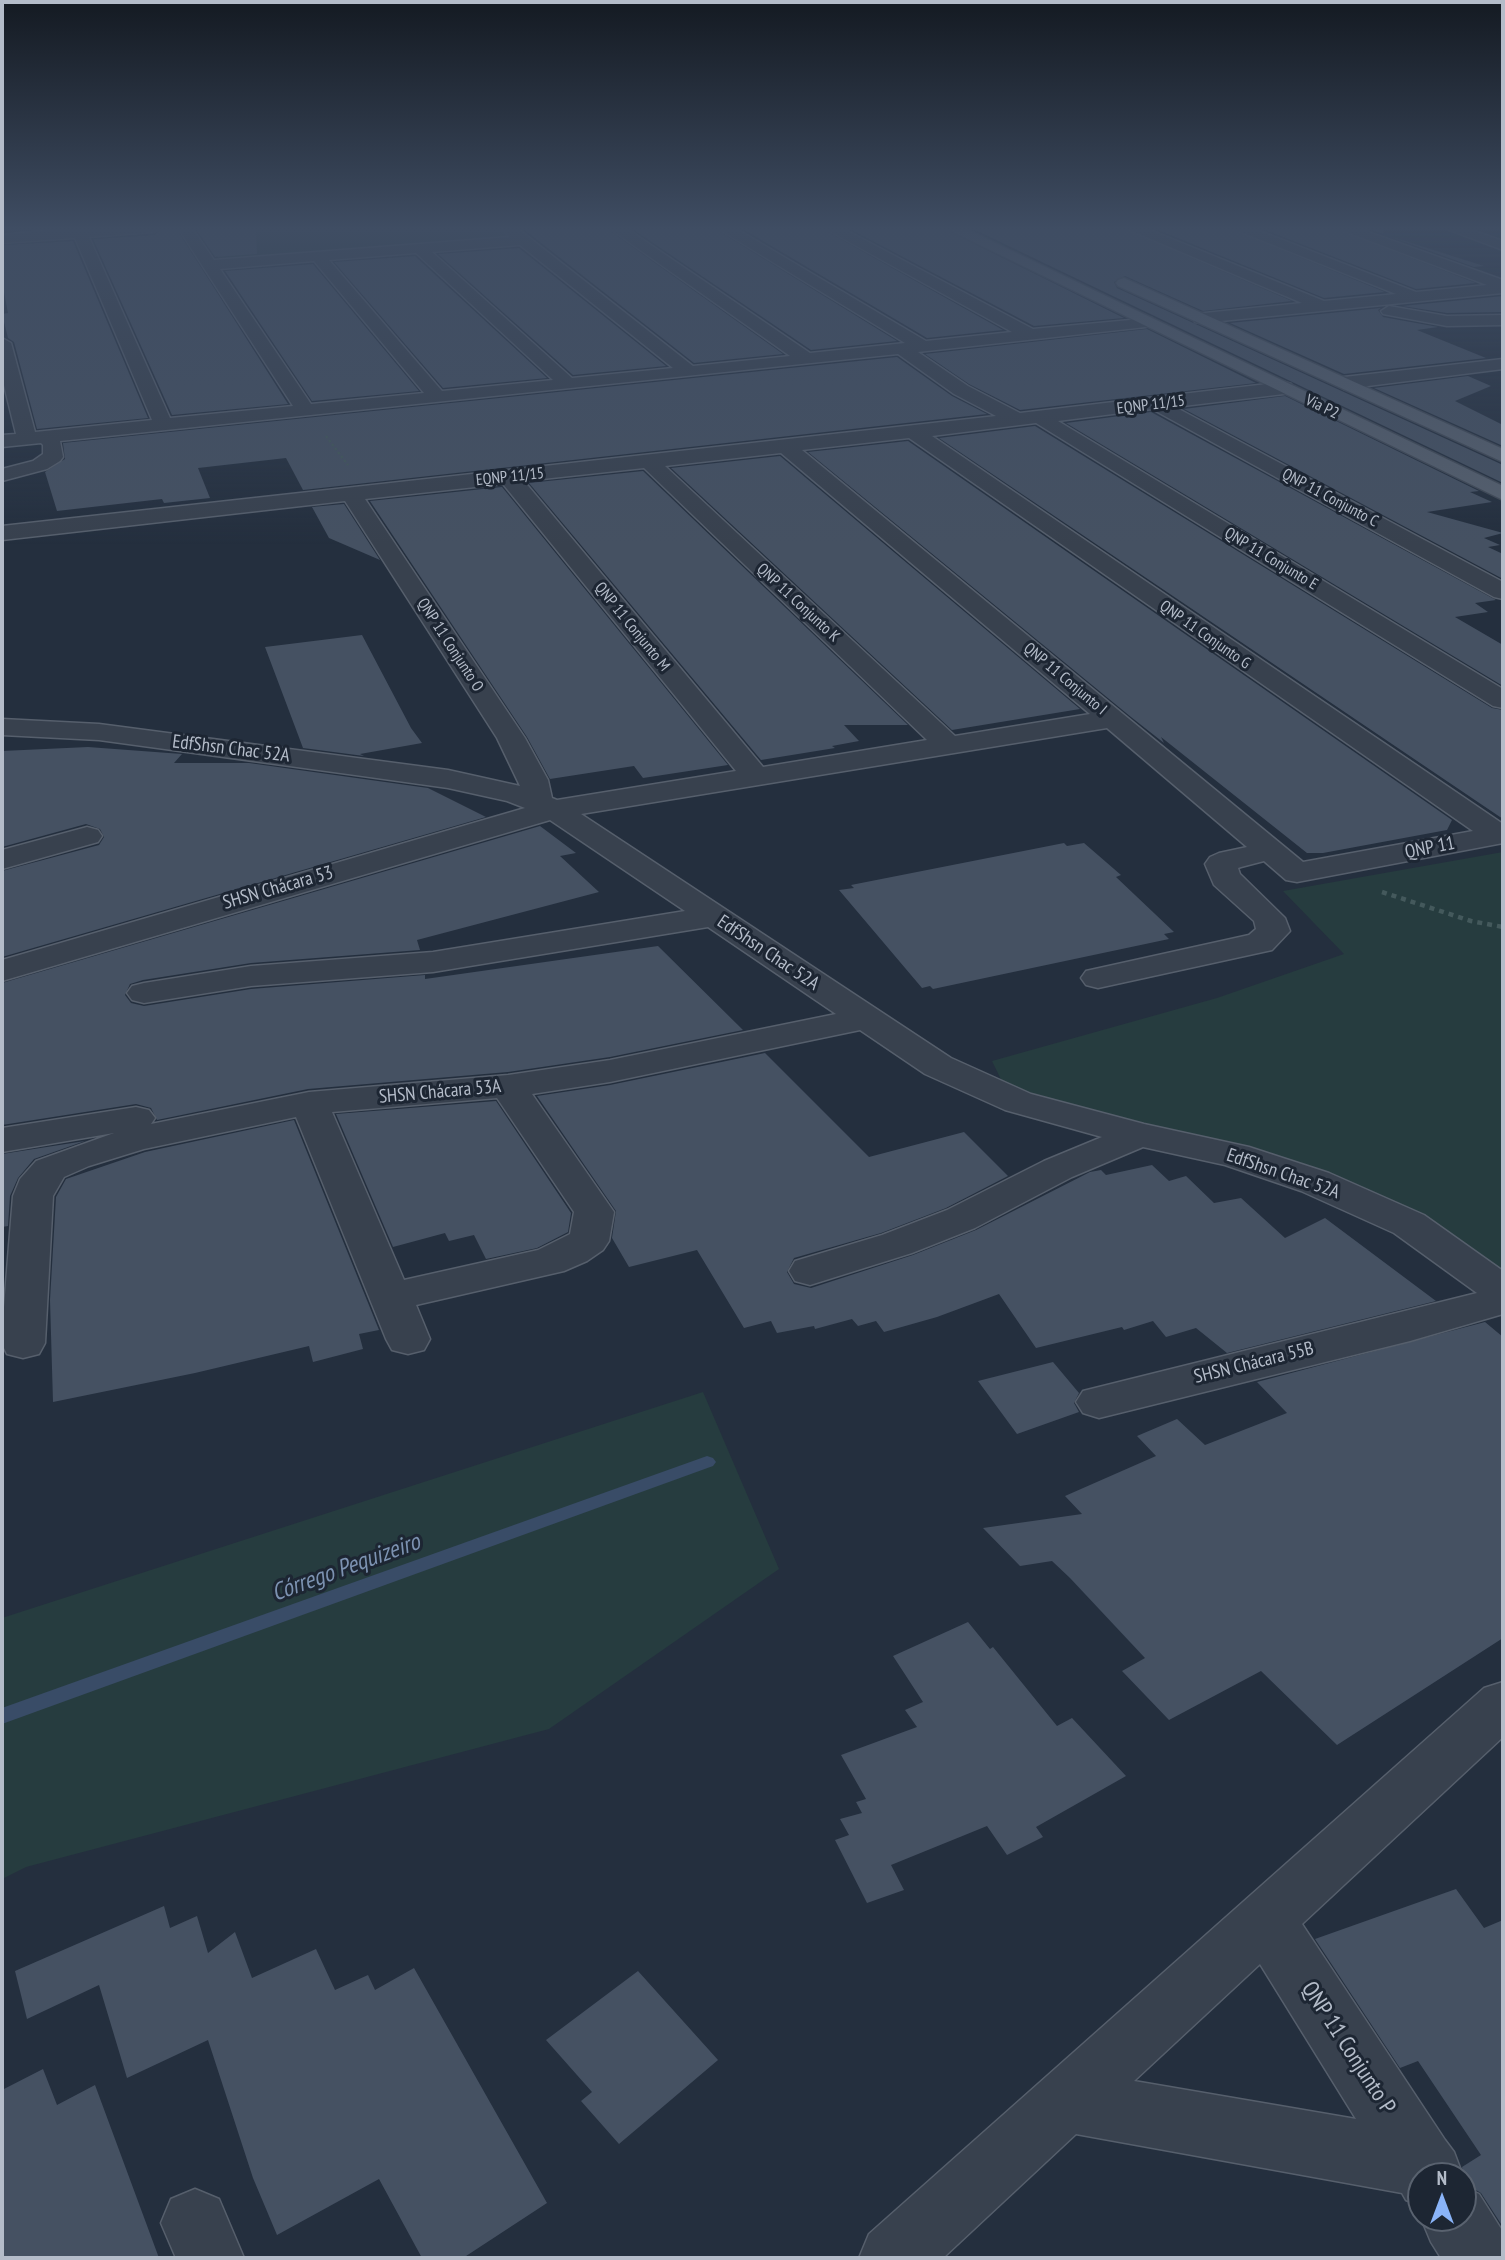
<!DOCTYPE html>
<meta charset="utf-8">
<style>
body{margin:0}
#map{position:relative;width:1505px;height:2260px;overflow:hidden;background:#242f3e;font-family:"PT Sans Narrow",sans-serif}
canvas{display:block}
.frame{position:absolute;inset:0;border:4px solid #b4bcc9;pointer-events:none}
.north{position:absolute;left:1407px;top:2162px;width:70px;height:70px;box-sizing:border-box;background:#1d2633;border:2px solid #59626f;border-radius:50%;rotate:0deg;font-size:19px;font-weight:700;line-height:28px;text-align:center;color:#b4bcc9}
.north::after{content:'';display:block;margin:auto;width:24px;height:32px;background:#8ab4f8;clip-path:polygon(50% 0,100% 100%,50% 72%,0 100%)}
</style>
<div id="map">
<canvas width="1505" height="2260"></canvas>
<div class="frame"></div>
<div class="north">N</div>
</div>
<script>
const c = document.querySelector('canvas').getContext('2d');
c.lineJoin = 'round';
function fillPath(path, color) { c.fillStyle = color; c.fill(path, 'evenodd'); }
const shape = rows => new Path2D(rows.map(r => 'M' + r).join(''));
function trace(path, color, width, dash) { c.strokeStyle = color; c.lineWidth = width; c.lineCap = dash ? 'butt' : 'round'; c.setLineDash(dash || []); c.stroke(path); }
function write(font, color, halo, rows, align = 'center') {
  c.font = font + ' "PT Sans Narrow",sans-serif'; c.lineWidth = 6; c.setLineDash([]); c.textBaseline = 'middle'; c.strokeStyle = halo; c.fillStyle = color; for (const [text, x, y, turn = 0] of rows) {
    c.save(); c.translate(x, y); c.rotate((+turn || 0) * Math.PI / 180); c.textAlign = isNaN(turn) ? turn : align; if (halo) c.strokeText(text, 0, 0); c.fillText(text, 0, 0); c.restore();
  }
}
fillPath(shape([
 [199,228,498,228,511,238,220,261],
 [1503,852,1503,1300,1346,1201,1011,1100,992,1061,1217,998,1344,954,1283,891],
 [703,1392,779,1569,549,1729,26,1867,2,1879,2,1618]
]), '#263c3f');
fillPath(shape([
 [707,1456,713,1458,716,1462,713,1466,2,1724,2,1708,707,1456]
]), '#394c67');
fillPath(shape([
 [164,228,176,228,288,404,172,415,93,239,154,235],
 [195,228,256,228,257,254,215,257],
 [522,228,606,228,783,354,694,363],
 [631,228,714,228,897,341,811,350],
 [741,228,821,228,1003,330,927,338],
 [848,228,943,228,1124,318,1034,326],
 [971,228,1123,228,1292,301,1203,311,1125,276,1114,282,1117,288,1503,465,1503,483],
 [1153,228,1229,228,1385,292,1324,298],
 [1260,228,1334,228,1476,283,1416,289],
 [1366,228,1384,228,1383,234,1484,266,1474,267],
 [73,241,148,418,37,429,14,342,8,338,2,314,8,313,2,282,2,245],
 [519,248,666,366,573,375,438,254],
 [415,256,547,378,443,388,334,262],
 [313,264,419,391,312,401,225,271],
 [1503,296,1503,312,1447,313,1402,306],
 [1381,308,1378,310,1383,317,1438,327,1417,330,1486,358,1344,374,1230,323],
 [1147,329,1256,383,1020,410,969,384,925,354],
 [897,357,952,396,987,414,303,490,286,458,198,468,210,498,164,503,162,499,57,511,45,472,65,459,63,443],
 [1468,376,1491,386,1455,401,1503,425,1503,446,1374,388],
 [1285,396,1479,491,1470,492,1492,502,1427,512,1503,533,1484,538,1500,545,1488,547,1503,554,1503,579,1184,409],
 [1151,412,1496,600,1475,603,1488,612,1455,617,1503,645,1503,686,1066,423],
 [1035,426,1492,708,1503,710,1503,819,939,438],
 [908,441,1452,820,1447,830,1323,853,1307,853,1161,737,1164,743,1131,717,808,452],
 [780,456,1080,709,952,730,671,468],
 [643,471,908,725,844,725,859,741,832,746,835,748,761,760,529,483],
 [502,487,728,765,643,778,634,766,550,779,527,737,370,501],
 [344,504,380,560,329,538,312,507],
 [362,635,411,728,422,743,360,754,364,756,303,748,265,647],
 [88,747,182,754,174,763,249,763,428,788,486,817,2,957,2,871,99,845,104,837,100,829,86,824,2,847,2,751],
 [540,826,576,853,560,856,599,892,417,940,420,950,251,963,143,980,130,984,125,995,131,1003,144,1006,251,989,425,975,425,979,658,946,743,1030,610,1057,508,1072,308,1089,157,1120,151,1108,136,1104,2,1125,2,983],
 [1064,843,1067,846,1084,843,1121,875,1116,877,1174,932,1164,934,1169,939,933,989,930,986,922,988,839,890,854,888,851,885],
 [765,1053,869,1157,964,1132,1008,1176,946,1208,881,1233,794,1258,787,1272,794,1284,811,1288,913,1255,976,1230,1090,1172,1101,1170,1106,1175,1152,1165,1169,1181,1186,1176,1214,1203,1241,1198,1285,1238,1325,1218,1436,1301,1227,1353,1196,1328,1166,1337,1153,1321,1124,1330,1122,1327,1036,1348,999,1294,937,1317,884,1332,876,1321,858,1326,852,1319,815,1329,814,1326,777,1333,771,1321,744,1328,697,1250,629,1267,612,1238,616,1211,537,1096,610,1085],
 [496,1101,571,1213,568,1232,537,1248,486,1259,474,1235,449,1241,445,1233,393,1247,336,1114],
 [294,1120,379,1330,359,1334,363,1349,313,1362,309,1346,195,1373,53,1402,50,1300,56,1197,66,1179,145,1152],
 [85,1141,34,1159,18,1178,10,1196,8,1226,2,1227,2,1154],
 [1485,1322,1503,1337,1503,1638,1337,1745,1261,1671,1169,1720,1122,1671,1145,1658,1070,1578,1052,1561,1020,1566,983,1528,1082,1514,1065,1496,1156,1456,1137,1436,1177,1419,1205,1445,1287,1413,1257,1382],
 [1053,1362,1079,1393,1074,1403,1079,1412,1017,1434,978,1381],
 [968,1622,990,1649,993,1647,1057,1726,1072,1718,1126,1776,1036,1827,1043,1837,1007,1855,987,1826,891,1865,904,1890,867,1903,835,1840,849,1835,840,1819,862,1813,856,1802,866,1799,841,1755,917,1727,905,1710,923,1702,893,1656],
 [1456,1889,1484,1928,1503,1920,1503,2227,1481,2193,1471,2187,1465,2179,1462,2167,1481,2155,1418,2061,1400,2068,1315,1939],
 [164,1906,170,1928,197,1916,208,1953,235,1932,252,1978,316,1949,335,1990,368,1975,375,1990,414,1968,547,2203,463,2258,422,2258,379,2179,277,2235,253,2178,208,2040,127,2078,99,1985,27,2019,15,1971],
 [638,1971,718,2060,619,2144,581,2101,592,2092,546,2040],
 [43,2069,57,2105,95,2085,159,2258,2,2258,2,2090]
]), '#455162');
const minor = shape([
 [71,228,161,228,154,232,89,237,170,418,293,406,178,228,192,228,214,260,510,237,501,228,517,228,693,366,790,356,609,228,626,228,810,353,905,343,717,228,735,228,926,341,1012,332,824,228,842,228,1033,329,1152,318,1154,322,1146,327,918,352,968,386,1020,413,1284,382,1291,384,1293,388,1284,394,1175,407,1503,582,1503,599,1494,597,1152,409,1058,421,1503,689,1503,708,1493,706,1036,423,932,436,1503,824,1503,843,1297,882,1286,880,1264,861,1241,867,1238,868,1240,874,1285,918,1290,931,1272,950,1098,988,1086,985,1081,978,1086,971,1249,935,1256,929,1254,921,1214,885,1205,864,1210,857,1219,853,1247,847,1107,728,581,814,951,1058,1031,1094,1144,1124,1249,1147,1329,1173,1424,1215,1503,1271,1503,1314,1410,1341,1099,1418,1083,1413,1076,1402,1083,1391,1477,1293,1394,1233,1301,1191,1225,1165,1143,1147,1072,1177,975,1228,912,1253,810,1285,795,1281,789,1271,795,1261,882,1235,947,1210,1044,1161,1102,1137,1005,1110,925,1074,860,1030,610,1082,532,1094,614,1212,609,1241,603,1250,587,1261,564,1271,416,1305,430,1339,424,1350,408,1354,392,1350,386,1339,296,1117,144,1149,89,1166,64,1177,53,1196,45,1343,39,1354,23,1358,7,1354,2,1344,2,1332,13,1196,20,1179,36,1161,114,1133,2,1152,2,1128,136,1107,149,1110,155,1118,151,1124,309,1092,508,1075,610,1060,836,1014,708,927,433,972,251,986,144,1003,132,1000,127,993,132,986,144,983,251,966,433,952,685,911,550,820,2,981,2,960,525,808,507,801,448,788,348,774,99,740,2,735,2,719,99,724,448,770,520,786,497,738,345,501,2,540,2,526,996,416,954,394,898,354,60,441,63,457,60,461,47,469,2,481,2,469,33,461,43,454,43,445,41,443,2,447,2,435,16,434,2,377,2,338,11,343,35,432,152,420,75,238,2,243,2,235,71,228],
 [520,245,673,368,572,378,432,252,520,245],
 [416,253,553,380,442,391,329,260,416,253],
 [314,261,424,393,311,404,220,269,314,261],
 [909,438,1473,831,1303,862,802,450,909,438],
 [781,453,1090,714,955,736,665,466,781,453],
 [644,468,927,740,763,767,524,481,644,468],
 [503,484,736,771,557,800,552,798,548,780,525,738,365,499,503,484],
 [497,1098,574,1212,570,1234,538,1250,404,1280,332,1112,497,1098],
 [1125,228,1145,228,1324,301,1396,294,1231,228,1252,228,1416,292,1487,285,1336,228,1357,228,1503,280,1503,293,1201,323,1195,322,1193,318,1195,314,1302,303,1125,228],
 [1444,228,1466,228,1503,241,1503,250,1444,228],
 [1389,306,1447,316,1503,315,1503,325,1447,326,1383,314,1381,311,1389,306],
 [1503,359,1503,369,1344,389,1335,383,1344,377,1503,359],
 [87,827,98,830,102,836,98,842,2,869,2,850,87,827],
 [1503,1682,1503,1737,1302,1924,1445,2140,1454,2152,1463,2176,1463,2177,1421,2176,1421,2206,1406,2200,1402,2193,1076,2134,943,2258,859,2258,869,2234,1484,1688,1503,1682],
 [1260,1964,1356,2119,1134,2081,1260,1964],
 [1463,2187,1479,2194,1503,2232,1503,2258,1441,2258,1431,2242,1421,2218,1463,2218,1463,2187],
 [195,2189,219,2199,244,2258,176,2258,161,2223,171,2199,195,2189]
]);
const major = shape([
 [945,228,964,228,1503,486,1503,500,945,228],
 [1124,278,1503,449,1503,462,1118,286,1116,283,1118,280,1124,278]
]);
trace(minor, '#565f6c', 3);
trace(major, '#414a57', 3);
trace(shape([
 [326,436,348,465]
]), '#44595c', 2.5, [2.5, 2.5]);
trace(shape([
 [1382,892,1471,921,1503,927]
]), '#44595c', 4.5, [5, 5]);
fillPath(minor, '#38414e');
fillPath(major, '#56606e');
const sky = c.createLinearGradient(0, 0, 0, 545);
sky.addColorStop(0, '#141a22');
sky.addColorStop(0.42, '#3f4d63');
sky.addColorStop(1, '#3f4d6300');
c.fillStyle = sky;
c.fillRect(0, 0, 1505, 545);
write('16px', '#b4bcc9', '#1d2633', [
 ["EQNP 11/15",1151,405,-7],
 ["Via P2",1322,407,26],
 ["EQNP 11/15",510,477,-6],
 ["QNP 11 Conjunto C",1330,498,28],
 ["QNP 11 Conjunto E",1271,559,31],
 ["QNP 11 Conjunto K",798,603,43],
 ["QNP 11 Conjunto M",632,627,51],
 ["QNP 11 Conjunto G",1205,635,35],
 ["QNP 11 Conjunto O",450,645,57],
 ["QNP 11 Conjunto I",1065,679,40]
]);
write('19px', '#b4bcc9', '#1d2633', [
 ["EdfShsn Chac 52A",231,749,7],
 ["QNP 11",1430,848,-11],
 ["SHSN Chácara 53",278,888,-16],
 ["EdfShsn Chac 52A",768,953,34],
 ["SHSN Chácara 53A",440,1092,-5],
 ["EdfShsn Chac 52A",1283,1174,19],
 ["SHSN Chácara 55B",1254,1363,-14]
]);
write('23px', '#b4bcc9', '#1d2633', [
 ["QNP 11 Conjunto P",1348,2048,57]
]);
write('italic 24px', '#7c92b1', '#1d2633', [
 ["Córrego Pequizeiro",346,1568,-20]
]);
</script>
